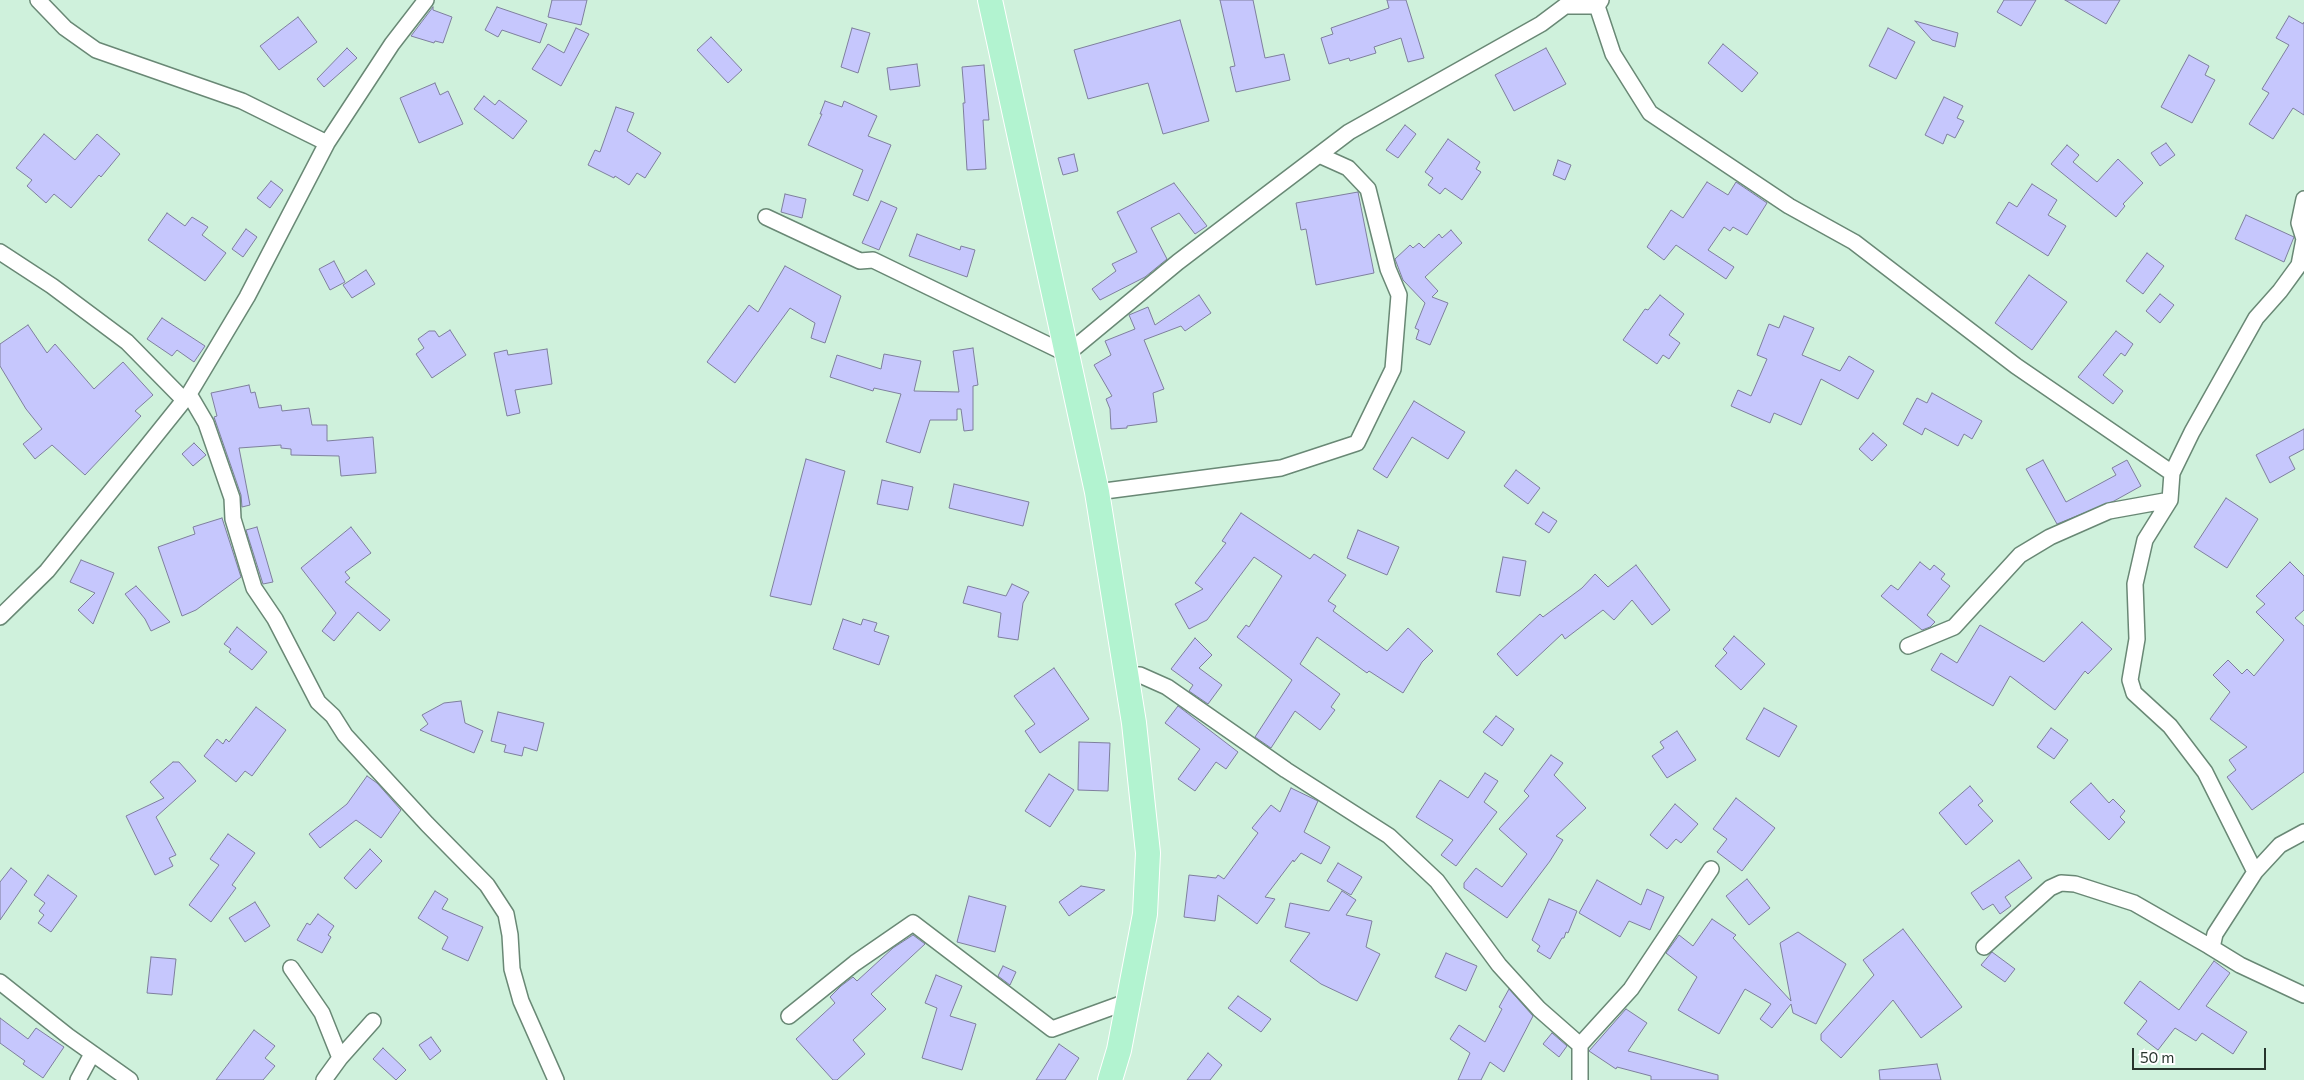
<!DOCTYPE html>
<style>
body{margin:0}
#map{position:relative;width:2304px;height:1080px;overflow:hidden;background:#cff1dc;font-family:Commissioner,sans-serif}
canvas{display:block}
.scale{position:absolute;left:2132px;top:1048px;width:134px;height:22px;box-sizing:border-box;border:2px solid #27342c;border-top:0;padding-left:6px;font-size:15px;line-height:18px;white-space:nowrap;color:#27342c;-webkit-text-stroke:4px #fff;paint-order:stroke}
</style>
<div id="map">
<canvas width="2304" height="1080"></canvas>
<div class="scale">50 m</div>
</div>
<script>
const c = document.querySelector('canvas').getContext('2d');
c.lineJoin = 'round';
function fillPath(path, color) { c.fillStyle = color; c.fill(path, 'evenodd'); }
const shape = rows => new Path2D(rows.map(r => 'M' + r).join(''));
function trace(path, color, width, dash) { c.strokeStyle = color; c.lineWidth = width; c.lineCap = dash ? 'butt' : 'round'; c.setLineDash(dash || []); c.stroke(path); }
const building = shape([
 [552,0,587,0,581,25,548,17,552,0],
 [1220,0,1253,0,1265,58,1284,54,1290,80,1236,92,1230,67,1235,66,1220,0],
 [1387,0,1406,0,1424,58,1408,62,1401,38,1374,47,1376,53,1350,61,1349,58,1329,64,1321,38,1333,34,1331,28,1389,8,1387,0],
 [2004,0,2036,0,2021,26,1997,12,2004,0],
 [2065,0,2120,0,2106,24,2065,0],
 [433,7,433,10,452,17,443,43,435,41,434,43,411,36,433,7],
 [497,7,547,24,540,43,502,30,498,37,485,30,497,7],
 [2289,16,2303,24,2304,22,2304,115,2293,108,2273,139,2249,124,2269,93,2262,89,2289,45,2276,38,2289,16],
 [298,17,317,42,279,70,260,46,298,17],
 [1180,20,1209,121,1163,134,1148,83,1088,99,1074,50,1180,20],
 [1915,21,1958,33,1955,47,1932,40,1915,21],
 [576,28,589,34,561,86,532,69,548,44,564,53,576,28],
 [852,28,870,33,858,73,841,67,852,28],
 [1888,28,1915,42,1896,79,1869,66,1888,28],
 [711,37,742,70,728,83,697,50,711,37],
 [1723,44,1758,73,1742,92,1708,63,1723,44],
 [347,48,357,58,324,87,317,79,347,48],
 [1546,48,1566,84,1514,111,1495,75,1546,48],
 [2189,55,2209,66,2205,75,2215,80,2192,123,2161,107,2189,55],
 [917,64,920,86,890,90,887,68,917,64],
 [984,65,989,120,983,120,986,169,967,170,963,103,965,103,962,67,984,65],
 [435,83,440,95,448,91,463,124,419,143,400,98,435,83],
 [484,96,495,105,499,100,527,121,513,139,474,109,484,96],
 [1944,97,1963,106,1957,118,1964,121,1955,138,1947,134,1943,144,1925,135,1944,97],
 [825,101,842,107,844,101,877,116,868,136,891,145,868,201,853,195,863,170,808,145,822,114,820,114,825,101],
 [616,107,634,113,627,131,661,153,645,178,637,173,629,185,615,176,614,178,588,165,595,150,600,152,616,107],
 [1405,125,1416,134,1398,158,1386,150,1405,125],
 [44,134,75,160,97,134,120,154,101,177,99,175,71,208,54,194,46,203,27,186,32,180,16,168,44,134],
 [1448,139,1480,162,1476,169,1481,172,1462,200,1445,188,1440,194,1428,185,1433,178,1425,172,1448,139],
 [2166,143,2175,155,2160,166,2151,153,2166,143],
 [2067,145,2079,155,2073,162,2097,182,2118,159,2143,183,2123,204,2125,206,2116,217,2051,164,2067,145],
 [1074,154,1078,171,1063,175,1058,158,1074,154],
 [1558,160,1571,165,1565,180,1553,175,1558,160],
 [271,181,283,190,270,208,257,198,271,181],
 [1707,182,1728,195,1736,182,1767,203,1747,235,1733,227,1730,231,1724,227,1708,250,1734,267,1726,279,1676,245,1664,260,1647,247,1671,210,1683,218,1707,182],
 [1174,183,1207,226,1195,234,1179,213,1151,228,1167,259,1145,277,1100,300,1092,289,1116,271,1112,264,1137,252,1117,212,1174,183],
 [2032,184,2057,200,2048,215,2066,226,2048,256,1996,223,2009,202,2017,207,2032,184],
 [1358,192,1374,273,1316,285,1306,229,1301,230,1296,203,1358,192],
 [785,194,806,199,802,218,781,212,785,194],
 [881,201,897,208,879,250,862,243,881,201],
 [167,213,185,226,192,217,208,227,202,235,226,253,205,281,148,240,167,213],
 [2246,215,2294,237,2284,262,2235,239,2246,215],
 [246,229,257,237,243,257,232,249,246,229],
 [1451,230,1462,243,1425,277,1438,291,1432,297,1448,303,1430,345,1416,339,1419,330,1415,328,1425,303,1403,280,1395,259,1410,245,1413,248,1419,243,1424,248,1439,234,1442,238,1451,230],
 [917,234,960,250,961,246,975,250,967,277,909,256,917,234],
 [2147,253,2164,266,2143,294,2126,281,2147,253],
 [334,261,345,282,330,290,319,269,334,261],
 [785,266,841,296,825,343,811,338,815,323,790,308,735,383,707,362,749,305,758,312,785,266],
 [366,270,375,284,352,298,343,285,366,270],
 [2029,275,2067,302,2032,350,1995,323,2029,275],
 [2160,294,2174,305,2160,323,2146,311,2160,294],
 [1199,295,1211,313,1185,331,1181,326,1144,340,1164,389,1153,393,1157,422,1127,426,1127,428,1111,429,1110,409,1106,399,1112,396,1094,365,1111,355,1105,341,1135,329,1129,315,1148,307,1155,325,1199,295],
 [1660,295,1684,314,1669,335,1680,343,1669,359,1663,355,1657,364,1623,340,1645,309,1648,310,1660,295],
 [1784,316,1814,328,1802,355,1840,371,1849,356,1874,371,1858,399,1821,379,1801,425,1774,413,1770,423,1731,406,1738,390,1751,396,1767,359,1757,355,1769,324,1779,328,1784,316],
 [162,318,205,346,194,362,177,350,172,356,147,339,162,318],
 [28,325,47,353,55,344,94,389,123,362,153,395,135,411,141,416,85,475,52,445,35,459,23,444,42,429,26,409,0,366,0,344,28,325],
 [450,330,466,355,432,378,416,354,424,348,418,339,429,331,435,331,439,337,450,330],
 [2116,331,2133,344,2125,356,2121,353,2103,375,2123,391,2113,404,2078,377,2116,331],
 [973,348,978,385,973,386,973,430,964,431,961,409,957,409,957,420,930,420,920,453,886,442,901,394,874,388,873,391,830,377,837,355,881,369,884,354,921,361,914,391,959,392,953,351,973,348],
 [547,349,552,384,515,390,520,413,507,416,494,353,507,350,508,355,547,349],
 [249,385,251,393,255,392,259,408,281,405,282,411,309,408,312,425,327,425,327,441,373,437,376,473,341,476,339,456,291,455,291,449,281,448,281,445,239,448,250,505,242,507,241,495,214,417,217,416,211,393,249,385],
 [1932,393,1982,421,1972,439,1964,434,1958,446,1925,428,1922,435,1903,424,1917,398,1927,403,1932,393],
 [1414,401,1465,432,1448,459,1412,437,1387,478,1373,469,1414,401],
 [2304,429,2304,449,2289,457,2295,469,2270,483,2256,455,2304,429],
 [1873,433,1887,445,1872,461,1859,449,1873,433],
 [194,443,206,455,193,466,182,454,194,443],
 [806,459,845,471,811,605,770,596,806,459],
 [2043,460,2066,502,2116,475,2112,468,2127,460,2141,486,2114,501,2057,524,2026,469,2043,460],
 [1516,470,1540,488,1528,504,1504,486,1516,470],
 [882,480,913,487,908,510,877,504,882,480],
 [954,484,1029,502,1023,526,949,508,954,484],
 [2226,498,2258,519,2227,568,2194,547,2226,498],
 [1543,512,1557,521,1549,533,1535,524,1543,512],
 [1241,513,1310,559,1314,554,1346,575,1328,601,1336,606,1333,611,1387,651,1408,628,1433,651,1422,662,1403,693,1369,671,1367,673,1317,637,1300,664,1340,694,1331,707,1335,710,1320,730,1295,711,1271,748,1255,737,1292,680,1237,637,1246,625,1249,627,1282,576,1254,557,1207,620,1189,629,1175,604,1203,589,1195,583,1226,543,1222,541,1241,513],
 [222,518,241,577,196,610,182,616,158,547,195,534,193,527,222,518],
 [257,527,273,582,263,584,246,530,257,527],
 [351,527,371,553,345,572,350,578,345,582,390,620,380,631,358,612,334,641,322,631,336,613,301,568,351,527],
 [1358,530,1399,547,1387,575,1347,558,1358,530],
 [1503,557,1526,561,1520,596,1496,592,1503,557],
 [81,560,114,573,93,624,78,610,95,593,70,582,81,560],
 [1920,562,1930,570,1934,565,1945,574,1941,579,1950,586,1927,615,1935,622,1930,627,1922,630,1881,596,1891,585,1898,590,1920,562],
 [2290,562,2304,576,2304,610,2295,618,2304,626,2304,772,2252,810,2227,777,2236,770,2229,760,2247,747,2210,719,2230,692,2213,675,2228,660,2242,674,2247,669,2254,676,2284,640,2256,612,2265,604,2256,596,2290,562],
 [1636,565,1670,610,1652,625,1632,600,1614,620,1603,610,1565,639,1562,634,1517,676,1497,654,1540,614,1543,617,1582,588,1595,574,1608,587,1636,565],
 [1012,584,1029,592,1023,603,1018,640,998,637,1001,613,963,603,968,586,1006,596,1012,584],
 [136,586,170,622,151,631,145,619,125,594,136,586],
 [843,619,861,625,863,619,877,623,874,631,889,636,879,665,833,649,843,619],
 [2082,622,2112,649,2088,674,2085,671,2055,710,2010,676,1993,706,1931,670,1941,653,1957,663,1980,625,2044,662,2082,622],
 [237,627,267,652,252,670,229,652,231,649,224,644,237,627],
 [1734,636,1765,664,1741,690,1715,666,1727,653,1723,649,1734,636],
 [1195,638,1212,655,1199,668,1222,685,1208,704,1189,691,1193,685,1171,669,1195,638],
 [1054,668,1089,719,1040,753,1025,731,1035,724,1014,696,1054,668],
 [461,701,465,723,483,731,474,753,420,730,428,724,422,715,444,703,461,701],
 [1178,706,1238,752,1226,769,1216,762,1195,791,1178,779,1200,749,1165,723,1178,706],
 [256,707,286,730,252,776,245,771,236,782,204,756,217,739,223,744,226,739,229,742,256,707],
 [1764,708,1797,726,1779,757,1746,739,1764,708],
 [498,712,544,723,537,751,524,747,522,756,504,752,506,745,491,741,498,712],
 [1496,716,1514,729,1502,746,1483,732,1496,716],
 [2051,728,2068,740,2054,759,2037,747,2051,728],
 [1677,731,1696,760,1667,778,1652,756,1664,748,1660,742,1677,731],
 [1079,742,1110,743,1108,791,1078,790,1079,742],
 [1551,755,1563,763,1554,775,1586,808,1556,836,1563,840,1550,861,1507,918,1464,888,1464,883,1476,868,1502,887,1527,854,1499,829,1529,796,1524,791,1551,755],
 [173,762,179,762,196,781,156,817,176,855,169,858,173,866,155,875,126,816,164,798,150,782,173,762],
 [1485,773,1498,781,1484,802,1497,812,1456,866,1441,855,1453,840,1416,817,1440,780,1468,798,1485,773],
 [1049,774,1074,790,1050,827,1025,811,1049,774],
 [367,776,377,783,401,810,381,838,356,820,320,848,309,834,347,804,367,776],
 [2091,783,2109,803,2113,799,2125,811,2120,817,2125,822,2109,840,2070,802,2091,783],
 [1970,786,1983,801,1978,805,1993,821,1966,845,1939,813,1970,786],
 [1291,788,1318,801,1304,832,1330,847,1321,864,1301,853,1294,862,1293,860,1265,897,1275,899,1257,924,1218,895,1215,921,1184,917,1189,875,1216,878,1218,875,1224,879,1258,833,1252,828,1271,805,1280,812,1291,788],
 [1736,798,1775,828,1742,871,1717,852,1727,839,1713,829,1736,798],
 [1675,804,1698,824,1681,843,1676,839,1667,849,1650,835,1675,804],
 [228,834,255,853,232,885,236,888,211,922,189,905,219,865,210,859,228,834],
 [370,849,382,861,356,889,344,878,370,849],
 [2019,860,2032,878,2005,897,2011,906,2000,914,1993,904,1983,910,1971,893,2019,860],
 [1338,863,1362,877,1351,895,1327,881,1338,863],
 [11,868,27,881,0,920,0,882,11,868],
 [48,875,77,896,51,932,38,923,44,915,39,911,45,903,34,895,48,875],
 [1747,879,1770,908,1749,925,1726,896,1747,879],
 [1597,880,1641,905,1647,889,1664,897,1650,930,1629,921,1620,937,1579,913,1597,880],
 [1081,886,1105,890,1069,916,1059,902,1081,886],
 [435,891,448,899,442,909,483,927,468,961,442,949,448,937,418,918,435,891],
 [1342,891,1356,900,1346,915,1372,921,1366,947,1380,954,1357,1001,1321,984,1290,961,1310,933,1285,927,1290,903,1329,911,1342,891],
 [969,896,1006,906,995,952,957,942,969,896],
 [1549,899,1577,911,1568,933,1566,932,1564,938,1562,938,1550,959,1537,951,1540,946,1532,940,1549,899],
 [255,902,270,926,245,942,229,918,255,902],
 [318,914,334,926,328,935,331,937,322,953,297,940,307,923,310,925,318,914],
 [1712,919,1736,935,1733,938,1791,1001,1780,943,1798,932,1846,964,1816,1024,1793,1013,1791,1004,1772,1028,1760,1019,1771,1004,1745,989,1719,1034,1678,1010,1697,977,1666,953,1679,935,1693,946,1712,919],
 [1903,929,1962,1007,1921,1038,1893,1000,1841,1058,1821,1040,1821,1034,1874,975,1863,960,1903,929],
 [913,935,925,944,871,994,886,1009,853,1040,865,1054,837,1080,833,1080,796,1039,835,1003,830,997,841,986,853,977,857,981,893,948,913,935],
 [1992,952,2015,969,2005,982,1981,965,1992,952],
 [1446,953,1477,966,1466,991,1435,977,1446,953],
 [151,957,176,959,172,995,147,993,151,957],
 [2214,961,2230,973,2206,1006,2247,1032,2233,1054,2202,1033,2196,1041,2175,1028,2158,1050,2137,1034,2147,1021,2124,1003,2140,981,2179,1010,2214,961],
 [1003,966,1016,972,1010,985,998,976,1003,966],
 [936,975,962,986,950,1016,976,1024,962,1070,922,1058,937,1008,925,1003,936,975],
 [1509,989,1533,1016,1504,1072,1490,1062,1481,1080,1458,1080,1470,1053,1450,1039,1459,1025,1485,1042,1502,1009,1499,1007,1509,989],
 [1238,996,1271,1019,1261,1032,1228,1008,1238,996],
 [1626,1009,1647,1023,1628,1051,1718,1075,1718,1080,1651,1080,1651,1076,1617,1067,1616,1069,1589,1051,1626,1009],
 [0,1018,28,1039,36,1028,64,1047,43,1078,23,1064,25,1061,0,1043,0,1018],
 [254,1030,275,1046,265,1058,275,1066,263,1080,216,1080,254,1030],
 [1552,1033,1567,1046,1559,1057,1543,1044,1552,1033],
 [431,1037,441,1051,430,1060,419,1045,431,1037],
 [1059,1044,1079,1058,1065,1080,1036,1080,1059,1044],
 [383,1048,406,1070,396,1080,373,1059,383,1048],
 [1208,1053,1222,1065,1210,1080,1187,1080,1208,1053],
 [1937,1064,1941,1080,1880,1080,1879,1070,1937,1064]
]);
fillPath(building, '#c6c7fd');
trace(building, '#7e7f9d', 1);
const minor = shape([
 [38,0,65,28,96,50,242,101,327,143],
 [1597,6,1613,54,1650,113,1789,206,1854,242,2016,366,2172,473,2170,500,2145,540,2135,584,2137,639,2130,680,2134,693,2170,726,2205,772,2255,872,2215,934,2213,943,2209,946,2240,965,2304,995],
 [766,217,860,261,873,260,1067,354,1178,262,1349,132,1541,24,1565,6,1597,6,1601,0],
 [0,252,52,286,127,342,183,399],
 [189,394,206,423,232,498,233,519,254,588,275,619,318,702,333,716,345,735,427,824,487,885,506,914,510,935,512,969,521,1001,556,1080],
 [2172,473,2192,432,2256,318,2280,291,2299,265,2304,239,2299,223,2304,199],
 [1097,492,1281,468,1357,443,1393,369,1399,295,1388,269,1368,189,1348,168,1319,155],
 [0,617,47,571,189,394,247,297,327,143,392,44,426,0],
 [1908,646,1954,627,2020,555,2050,537,2109,511,2170,500],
 [1127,675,1140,675,1167,687,1286,770,1389,836,1437,881,1499,965,1539,1009,1580,1045,1580,1080],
 [2255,872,2280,845,2304,832],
 [1984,947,2050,888,2061,883,2075,884,2134,903,2209,946],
 [291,968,322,1013,340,1058],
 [0,982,68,1036,130,1080],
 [789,1016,855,963,913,923,1052,1029,1129,1001],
 [1580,1045,1631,989,1711,869],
 [78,1080,92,1054],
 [324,1080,340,1058,373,1021]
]);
const primary = shape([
 [990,0,1097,492,1134,723,1148,853,1145,914,1119,1050,1110,1080]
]);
trace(minor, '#698875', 18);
trace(primary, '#fff', 26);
trace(minor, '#fff', 15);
trace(primary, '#b2f3d0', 24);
</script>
